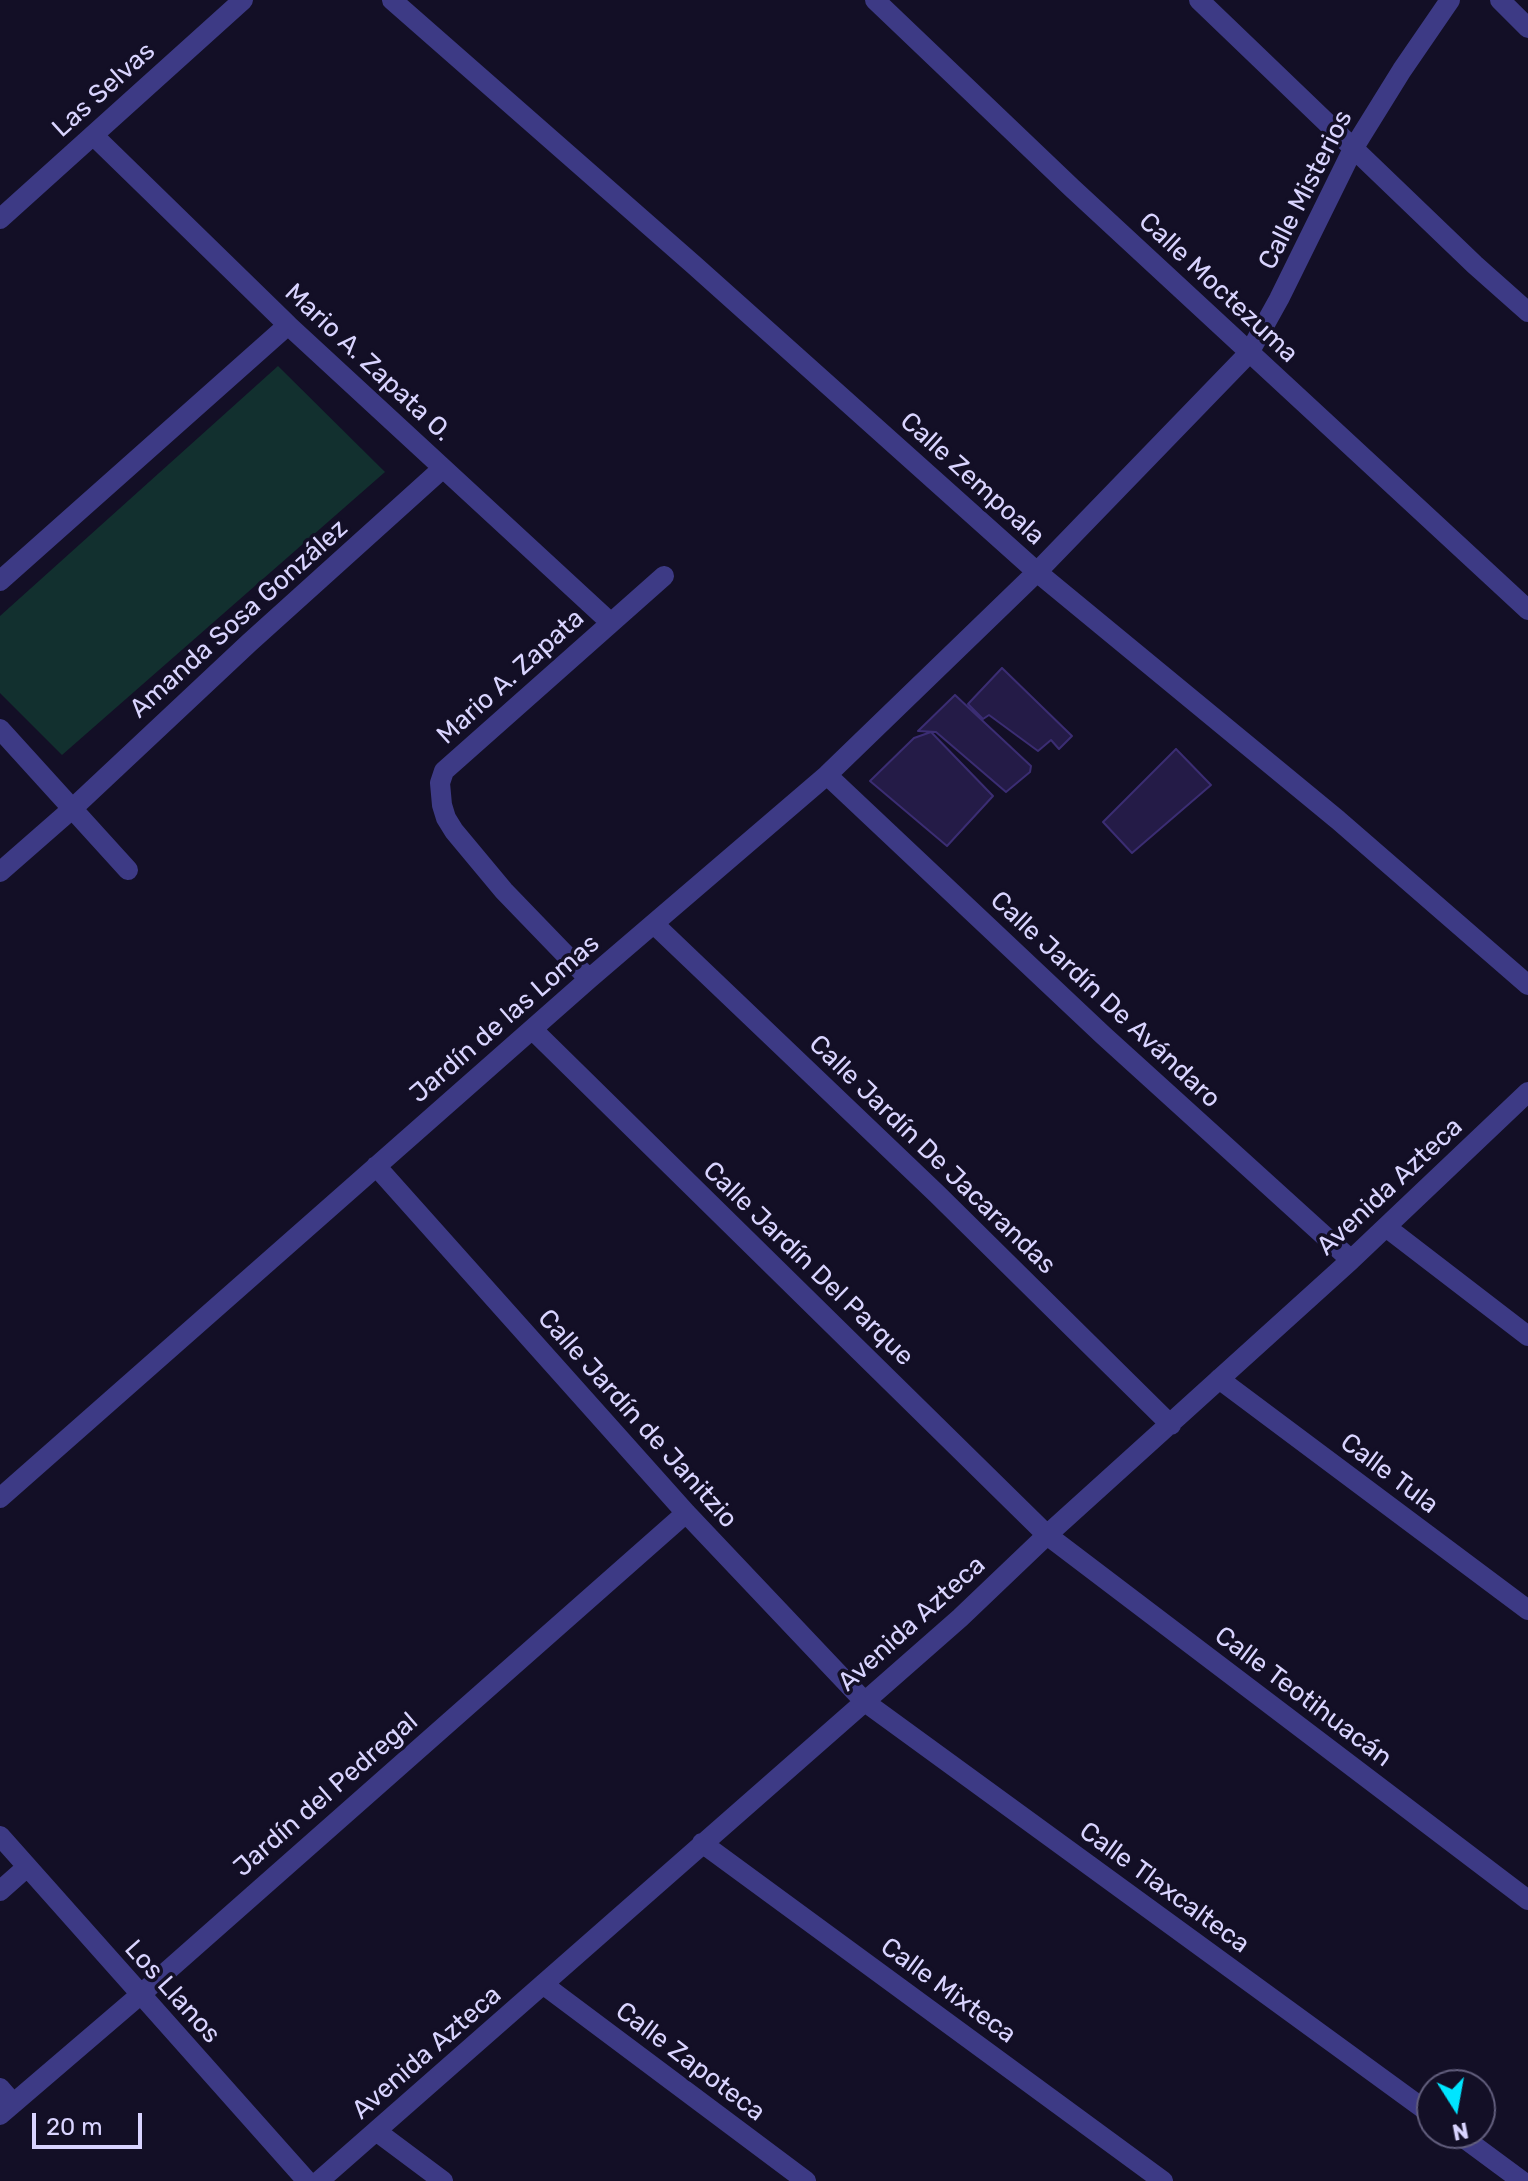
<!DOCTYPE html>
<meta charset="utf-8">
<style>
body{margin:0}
#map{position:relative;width:1528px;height:2181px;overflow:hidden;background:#130f26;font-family:Rubik,sans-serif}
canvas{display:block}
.north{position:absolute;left:1416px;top:2069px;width:80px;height:80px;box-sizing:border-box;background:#130f26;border:2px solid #625e7d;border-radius:50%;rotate:169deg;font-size:22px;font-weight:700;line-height:32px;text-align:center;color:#d9d4ff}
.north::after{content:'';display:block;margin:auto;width:28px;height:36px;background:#00e5ff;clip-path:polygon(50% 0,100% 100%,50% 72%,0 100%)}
.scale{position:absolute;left:32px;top:2113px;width:110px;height:36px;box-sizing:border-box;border:4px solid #d9d4ff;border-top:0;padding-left:10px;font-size:24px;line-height:28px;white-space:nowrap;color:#d9d4ff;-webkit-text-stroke:6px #130f26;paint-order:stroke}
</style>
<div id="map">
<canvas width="1528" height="2181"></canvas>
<div class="north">N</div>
<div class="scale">20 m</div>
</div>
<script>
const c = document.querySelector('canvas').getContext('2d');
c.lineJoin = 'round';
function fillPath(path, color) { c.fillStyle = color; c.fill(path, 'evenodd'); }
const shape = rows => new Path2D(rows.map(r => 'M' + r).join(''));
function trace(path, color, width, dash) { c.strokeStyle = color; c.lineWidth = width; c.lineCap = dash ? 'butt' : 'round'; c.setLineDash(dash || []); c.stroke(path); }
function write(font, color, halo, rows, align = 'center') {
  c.font = font + ' Rubik,sans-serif'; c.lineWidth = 7; c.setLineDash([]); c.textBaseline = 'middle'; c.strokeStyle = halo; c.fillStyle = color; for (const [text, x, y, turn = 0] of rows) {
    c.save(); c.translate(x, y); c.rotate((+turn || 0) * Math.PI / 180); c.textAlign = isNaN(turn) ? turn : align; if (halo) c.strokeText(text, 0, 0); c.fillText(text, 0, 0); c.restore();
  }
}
fillPath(shape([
 [278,366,385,472,62,755,0,693,0,616]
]), '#12302f');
const building = shape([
 [1002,668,1072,736,1059,749,1051,740,1038,751,989,715,983,719,968,704,1002,668],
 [955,695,1031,766,1030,772,1006,792,936,732,918,731,955,695],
 [931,732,993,796,947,846,870,781,914,738,931,732],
 [1176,749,1211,785,1132,853,1103,822,1176,749]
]);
fillPath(building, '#241b47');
trace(building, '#3b2d73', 2);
trace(shape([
 [392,0,694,265,1037,572,1338,820,1528,985],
 [875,0,1072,188,1528,610],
 [1199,0,1475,265,1528,312],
 [1500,0,1528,28],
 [93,135,288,325,611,623],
 [0,219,243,0],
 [0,581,288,325],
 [0,729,128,870],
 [827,775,1103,1035,1351,1260],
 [0,872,72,809,249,643,443,468],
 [654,924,937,1194,1171,1425],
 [589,979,504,891,454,831,446,818,442,805,440,783,444,771,664,576],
 [533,1030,1047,1535,1528,1900],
 [376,1166,686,1513,865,1702,1432,2115],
 [1386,1227,1528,1336],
 [1219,1379,1528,1610],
 [0,1498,589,979,827,775,1037,572,1249,353,1279,299,1353,149,1402,70,1450,0],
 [0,1836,307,2181],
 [702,1843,1163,2181],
 [0,1891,27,1867],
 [544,1985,806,2181],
 [0,2088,13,2103],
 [0,2115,140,1995,686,1513],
 [376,2131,443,2181],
 [1457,2133,1522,2181],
 [319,2181,960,1618,1047,1535,1351,1260,1528,1092]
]), '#3d3a85', 20);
write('26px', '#d9d4ff', '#130f26', [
 ["Las Selvas",104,90,-42],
 ["Calle Misterios",1306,190,-63],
 ["Calle Moctezuma",1218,288,43],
 ["Mario A. Zapata O.",368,363,43],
 ["Calle Zempoala",972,479,42],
 ["Amanda Sosa González",239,619,-42],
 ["Mario A. Zapata",511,677,-42],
 ["Calle Jardín De Avándaro",1105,1000,43],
 ["Jardín de las Lomas",505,1019,-41],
 ["Calle Jardín De Jacarandas",932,1155,44],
 ["Avenida Azteca",1390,1187,-43],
 ["Calle Jardín Del Parque",808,1264,44],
 ["Calle Jardín de Janitzio",637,1419,48],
 ["Calle Tula",1389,1474,37],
 ["Avenida Azteca",912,1624,-42],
 ["Calle Teotihuacán",1303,1697,37],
 ["Jardín del Pedregal",326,1795,-41],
 ["Calle Tlaxcalteca",1164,1888,36],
 ["Calle Mixteca",948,1991,36],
 ["Los Llanos",172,1992,48],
 ["Avenida Azteca",427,2053,-41],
 ["Calle Zapoteca",690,2062,37]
]);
</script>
